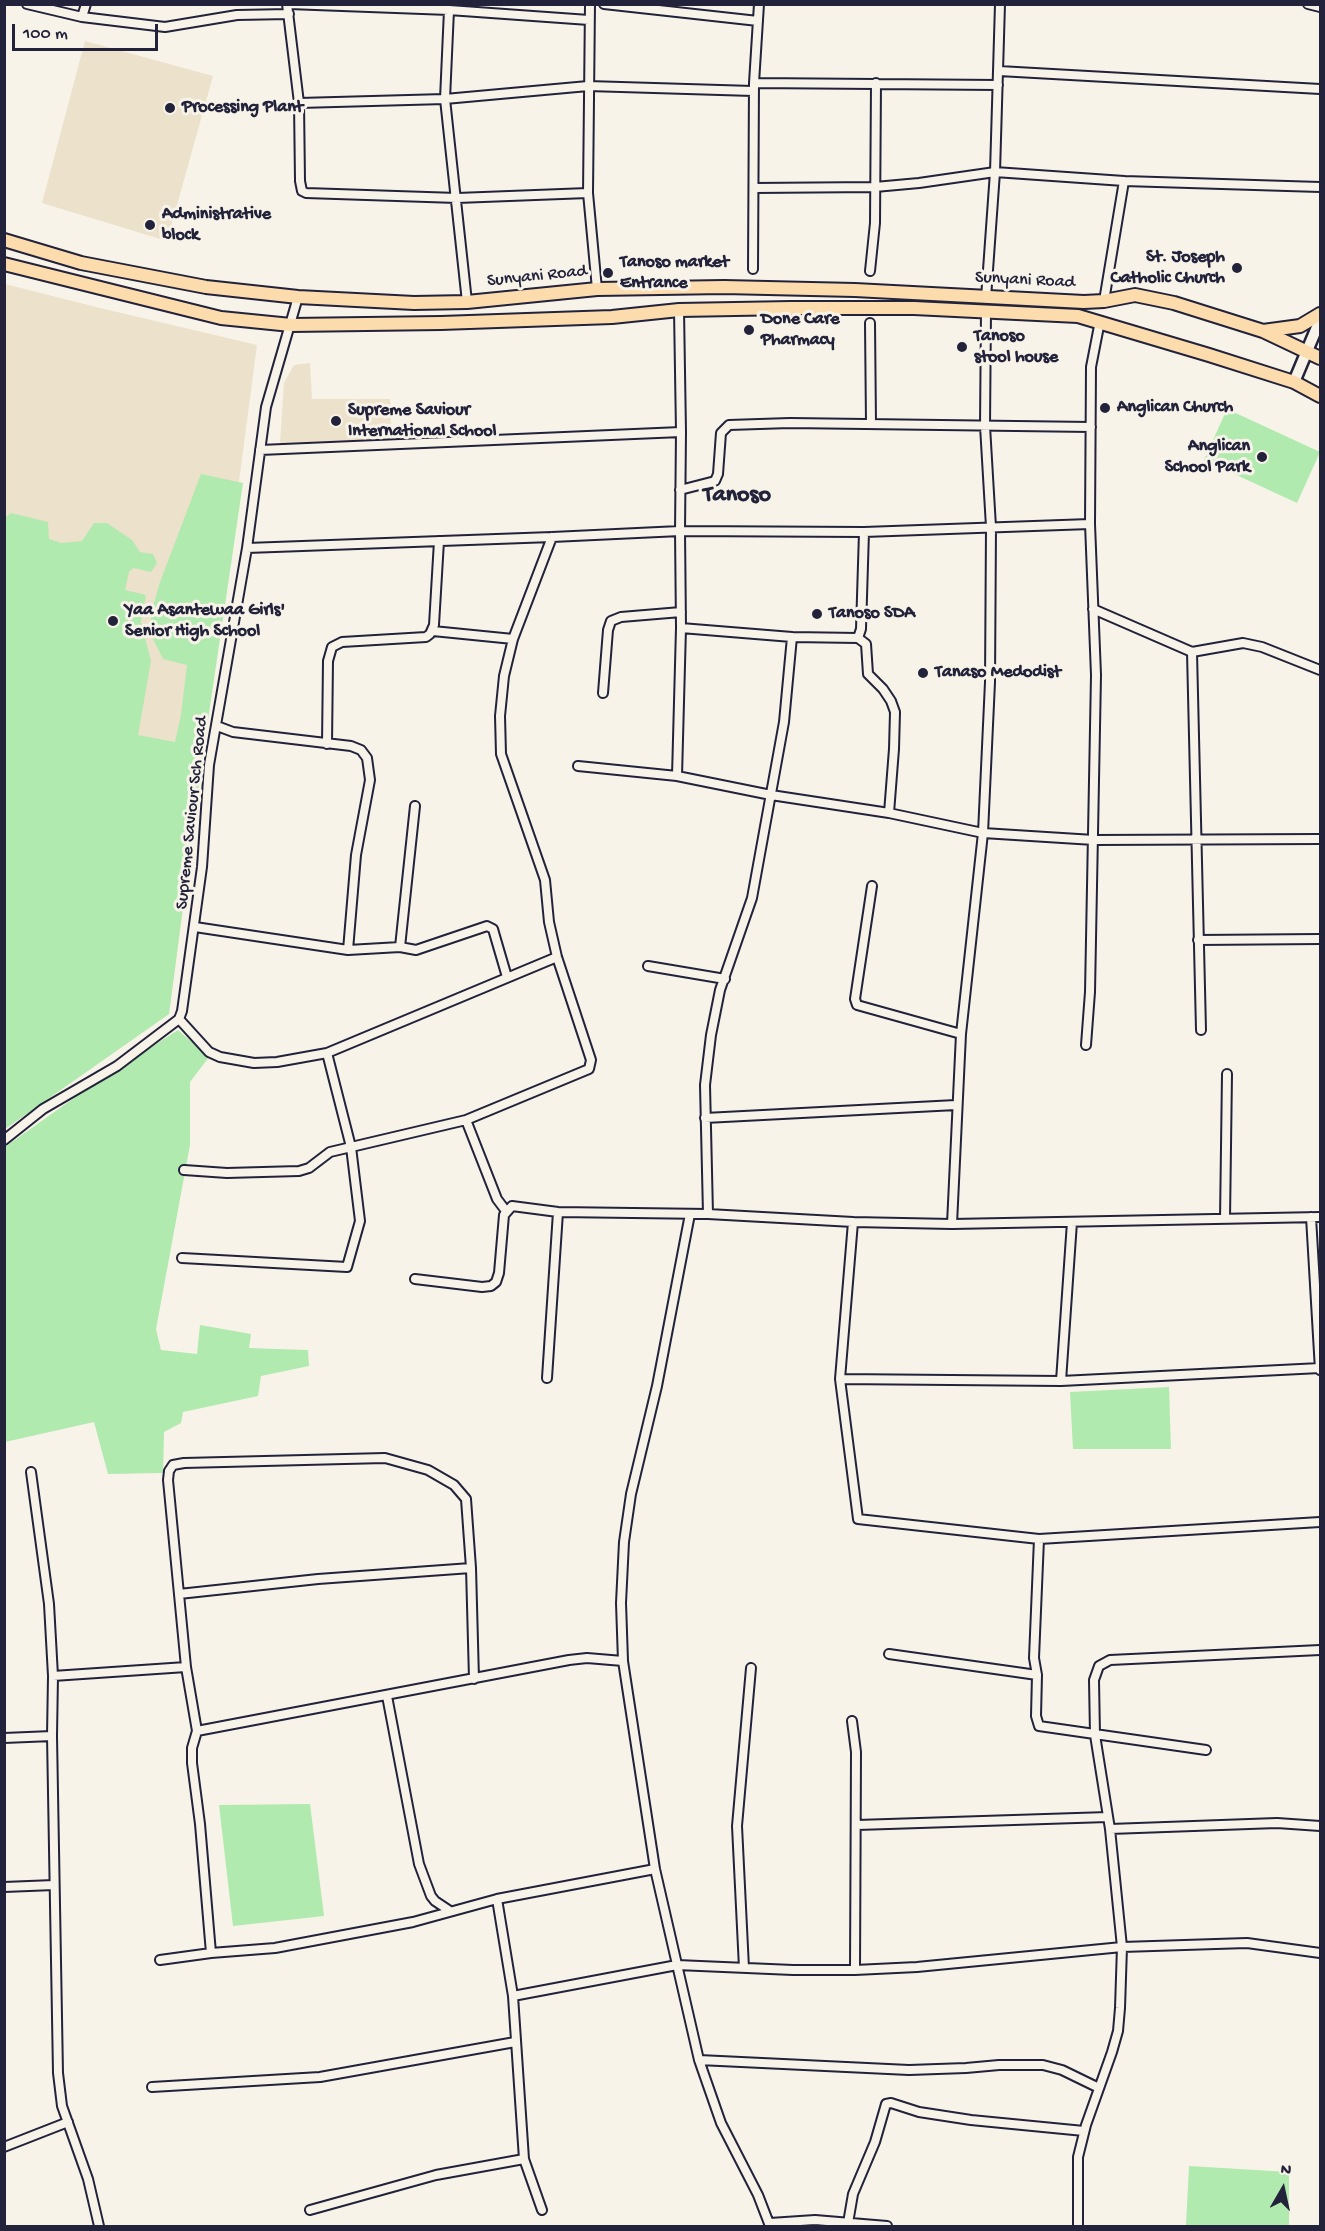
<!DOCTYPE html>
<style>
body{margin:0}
#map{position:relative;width:1325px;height:2231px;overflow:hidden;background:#f7f3e8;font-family:"Gochi Hand",sans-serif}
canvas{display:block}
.frame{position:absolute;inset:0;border:6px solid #22223b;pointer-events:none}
.north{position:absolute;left:1253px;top:2159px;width:60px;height:60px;-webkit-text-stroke:4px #f7f3e8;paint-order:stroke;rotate:9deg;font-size:16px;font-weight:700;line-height:24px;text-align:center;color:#22223b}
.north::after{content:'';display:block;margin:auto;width:21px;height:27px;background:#22223b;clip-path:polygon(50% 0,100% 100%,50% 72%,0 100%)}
.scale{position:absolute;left:12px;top:24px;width:146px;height:27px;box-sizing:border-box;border:3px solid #22223b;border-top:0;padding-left:8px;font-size:18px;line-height:21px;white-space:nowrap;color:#22223b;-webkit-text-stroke:4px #f7f3e8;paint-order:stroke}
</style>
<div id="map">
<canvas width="1325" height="2231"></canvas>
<div class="frame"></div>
<div class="north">N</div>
<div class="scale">100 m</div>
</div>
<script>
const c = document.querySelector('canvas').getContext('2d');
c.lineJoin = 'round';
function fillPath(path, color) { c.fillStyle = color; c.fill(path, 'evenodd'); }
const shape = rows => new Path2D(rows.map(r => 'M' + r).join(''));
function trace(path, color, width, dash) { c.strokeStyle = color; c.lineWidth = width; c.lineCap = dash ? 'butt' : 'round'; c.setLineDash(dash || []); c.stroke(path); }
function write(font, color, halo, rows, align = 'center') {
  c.font = font + ' "Gochi Hand",sans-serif'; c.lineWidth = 6; c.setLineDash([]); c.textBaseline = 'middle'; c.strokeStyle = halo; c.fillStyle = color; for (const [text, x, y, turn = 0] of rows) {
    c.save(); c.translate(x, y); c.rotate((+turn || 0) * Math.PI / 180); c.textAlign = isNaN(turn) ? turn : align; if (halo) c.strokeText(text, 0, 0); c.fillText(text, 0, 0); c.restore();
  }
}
fillPath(shape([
 [85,41,213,76,167,241,42,203],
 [5,284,96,307,257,345,169,1014,5,1129],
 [310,363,312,399,390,399,392,442,280,444,284,383,294,365]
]), '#ece1cb');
fillPath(shape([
 [1227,409,1320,452,1297,503,1204,460],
 [201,474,243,483,204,747,169,1014,5,1129,5,518,11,513,48,522,49,539,61,543,82,541,94,523,107,523,132,540,140,552,153,554,157,563,151,572,133,568,129,572,125,590,146,595,141,622,151,661,138,735,175,742,181,715,187,665,163,659,151,635,151,614,160,582],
 [178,1030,209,1057,190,1082,190,1145,156,1329,161,1350,197,1354,200,1325,251,1334,249,1348,308,1350,309,1366,261,1376,258,1396,183,1412,181,1423,164,1432,163,1473,108,1474,94,1422,5,1442,5,1147,91,1086],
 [1169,1387,1171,1449,1073,1449,1070,1392],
 [310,1804,324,1916,233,1926,219,1805],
 [1189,2166,1289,2172,1289,2226,1186,2225]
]), '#b1eaaf');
const street = shape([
 [27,4,82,17,165,27,237,15,289,14],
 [287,4,299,103,300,181,302,191,306,193,457,198,588,193],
 [289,4,449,10,589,20],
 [590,4,588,193,597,289],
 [604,4,758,21],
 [1308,4,1320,7],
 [449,10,445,99,588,86,753,91],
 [82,17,86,4],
 [999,71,1320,89],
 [754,83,998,85],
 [299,103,445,99,467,302],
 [754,188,875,187,919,183,995,172,1124,181,1320,187],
 [753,269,754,83,759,4],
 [870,271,875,223,876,83],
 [986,298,995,172,1000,4],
 [1104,301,1124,181],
 [870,323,871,424],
 [260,450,681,432],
 [680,490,715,481,718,474,721,433,729,425,790,423,1091,427],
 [247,548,552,537,680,531,864,532,1090,524],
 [1093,609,1192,652,1243,643,1262,647,1320,670],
 [681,628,792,637,858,638,861,629,864,532],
 [433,631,513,639],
 [858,638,866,644,868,674,883,689,891,701,895,712,894,749,889,813],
 [1192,652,1201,1030],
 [603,693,608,630,611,621,621,617,681,612],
 [217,726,233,732,351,746,361,750,367,758,370,780,356,855,348,950],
 [327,744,328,661,332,647,342,642,426,637,430,634,434,625,439,541],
 [578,766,677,776,771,795,889,813,983,833,1094,840,1320,839],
 [677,776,681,628,680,531,681,432,679,310],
 [872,886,855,999,857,1005,961,1034],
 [195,927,348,950,400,947,416,950,487,926,493,929,495,936,507,977],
 [1198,940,1320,939],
 [400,947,415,806],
 [648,966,725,979],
 [179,1019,209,1052,220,1057,254,1063,277,1062,327,1053,557,957],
 [1086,1045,1090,992,1096,675,1090,524,1091,367,1100,321],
 [705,1118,956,1105],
 [466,1120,497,1199,506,1211],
 [4,1140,43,1109,117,1066,179,1019,182,1011,202,867,209,765,247,548,266,407,298,297],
 [184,1170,227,1173,299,1171,309,1168,330,1152,466,1120,589,1069,591,1060,557,957,549,922,545,880,501,754,500,716,504,676,513,639,552,537],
 [690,1214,657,1386,631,1494,624,1542,621,1603,623,1661,655,1869,699,2060,721,2123,758,2195,770,2226],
 [708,1214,705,1085,711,1035,720,990,752,898,784,722,792,637],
 [1311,1217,1320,1370],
 [1225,1219,1227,1074],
 [853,1222,840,1379,858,1519,1039,1539,1320,1522],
 [952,1224,961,1034,983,833,990,682,991,527,985,426,986,311],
 [182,1258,347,1267,360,1221,351,1147,327,1053],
 [415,1279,482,1287,491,1286,496,1282,499,1273,504,1215,512,1206,558,1212,708,1214,853,1222,952,1224,1320,1217],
 [547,1378,558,1212],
 [840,1379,1061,1381,1320,1368],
 [1061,1381,1072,1222],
 [31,1472,49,1604,53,1676,52,1736,58,2073,62,2106,88,2179,99,2226],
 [1039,1539,1034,1658,1037,1675,1036,1716,1039,1726,1206,1750],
 [179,1594,318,1579,471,1568],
 [889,1654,1037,1675],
 [53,1676,186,1667],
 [387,1696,419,1864,431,1896,435,1901,450,1911],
 [852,1721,856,1752,855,1970],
 [197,1731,569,1660,587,1658,623,1661],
 [4,1738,52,1736],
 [857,1825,1108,1817],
 [1110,1829,1277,1823,1320,1826],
 [4,1887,54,1885],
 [497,1899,513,1996,524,2159,542,2210],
 [211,1953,200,1824,192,1763,192,1748,197,1731,186,1667,168,1480,169,1471,173,1465,184,1463,385,1458,428,1470,454,1485,466,1499,471,1568,474,1679],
 [160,1960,211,1953,275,1948,413,1922,497,1899,655,1869],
 [744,1968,737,1826,751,1668],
 [513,1996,677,1965,793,1970,855,1970,917,1967,1122,1947,1247,1943,1320,1953],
 [699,2060,909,2070,966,2068,999,2065,1043,2065,1062,2070,1099,2088],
 [152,2087,320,2077,515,2042],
 [4,2147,68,2122],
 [310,2210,436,2175,524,2159],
 [770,2223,815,2220,887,2226],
 [848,2223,853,2194,875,2142,886,2104,891,2103,919,2112,971,2120,1084,2131],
 [1078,2226,1078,2157,1086,2125,1112,2052,1118,2031,1120,2008,1122,1947,1110,1829,1095,1735,1094,1680,1099,1666,1110,1660,1320,1650]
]);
const secondary = shape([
 [1294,382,1320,320]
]);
const primary = shape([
 [4,240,81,263,206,287,298,297,414,303,467,302,597,289,724,287,855,290,1084,302,1104,301,1135,295,1174,303,1263,331,1320,358],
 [4,264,221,318,291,325,441,323,612,317,679,310,791,308,914,308,1078,316,1209,355,1294,382,1320,396],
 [1263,331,1300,326,1320,314]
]);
trace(street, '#22223b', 12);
trace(secondary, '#22223b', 15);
trace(primary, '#22223b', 16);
trace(street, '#f7f3e8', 8);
trace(secondary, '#f7f3e8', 10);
trace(primary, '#fcdcac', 12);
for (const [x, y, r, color] of [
 [170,108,6,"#22223b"],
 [150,225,6,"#22223b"],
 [1237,268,6,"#22223b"],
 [608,273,6,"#22223b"],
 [749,330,6,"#22223b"],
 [962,347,6,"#22223b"],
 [1105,408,6,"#22223b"],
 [336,421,6,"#22223b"],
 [1262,457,6,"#22223b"],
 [817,614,6,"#22223b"],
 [113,621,6,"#22223b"],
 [923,673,6,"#22223b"]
]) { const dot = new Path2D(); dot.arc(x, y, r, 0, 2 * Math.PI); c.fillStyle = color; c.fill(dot); trace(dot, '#f7f3e8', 2); }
write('bold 18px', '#22223b', '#f7f3e8', [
 ["Processing Plant",182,108],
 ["Administrative",162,215],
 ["block",162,236],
 ["St. Joseph",1225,258,"right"],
 ["Catholic Church",1225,279,"right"],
 ["Tanoso market",620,263],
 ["Entrance",620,284],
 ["Done Care",761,320],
 ["Pharmacy",761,341],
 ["Tanoso",974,337],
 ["stool house",974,358],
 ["Anglican Church",1117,408],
 ["Supreme Saviour",348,411],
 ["International School",348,432],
 ["Anglican",1250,447,"right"],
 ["School Park",1250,468,"right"],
 ["Yaa Asantewaa Girls'",125,611],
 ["Senior High School",125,632],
 ["Tanoso SDA",829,614],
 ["Tanaso Medodist",935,673]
], 'left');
write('18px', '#22223b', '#f7f3e8', [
 ["Sunyani Road",537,277,-6],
 ["Sunyani Road",1025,281,3],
 ["Supreme Saviour Sch Road",193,813,-84]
]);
write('bold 24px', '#22223b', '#f7f3e8', [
 ["Tanoso",737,496]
]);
</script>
